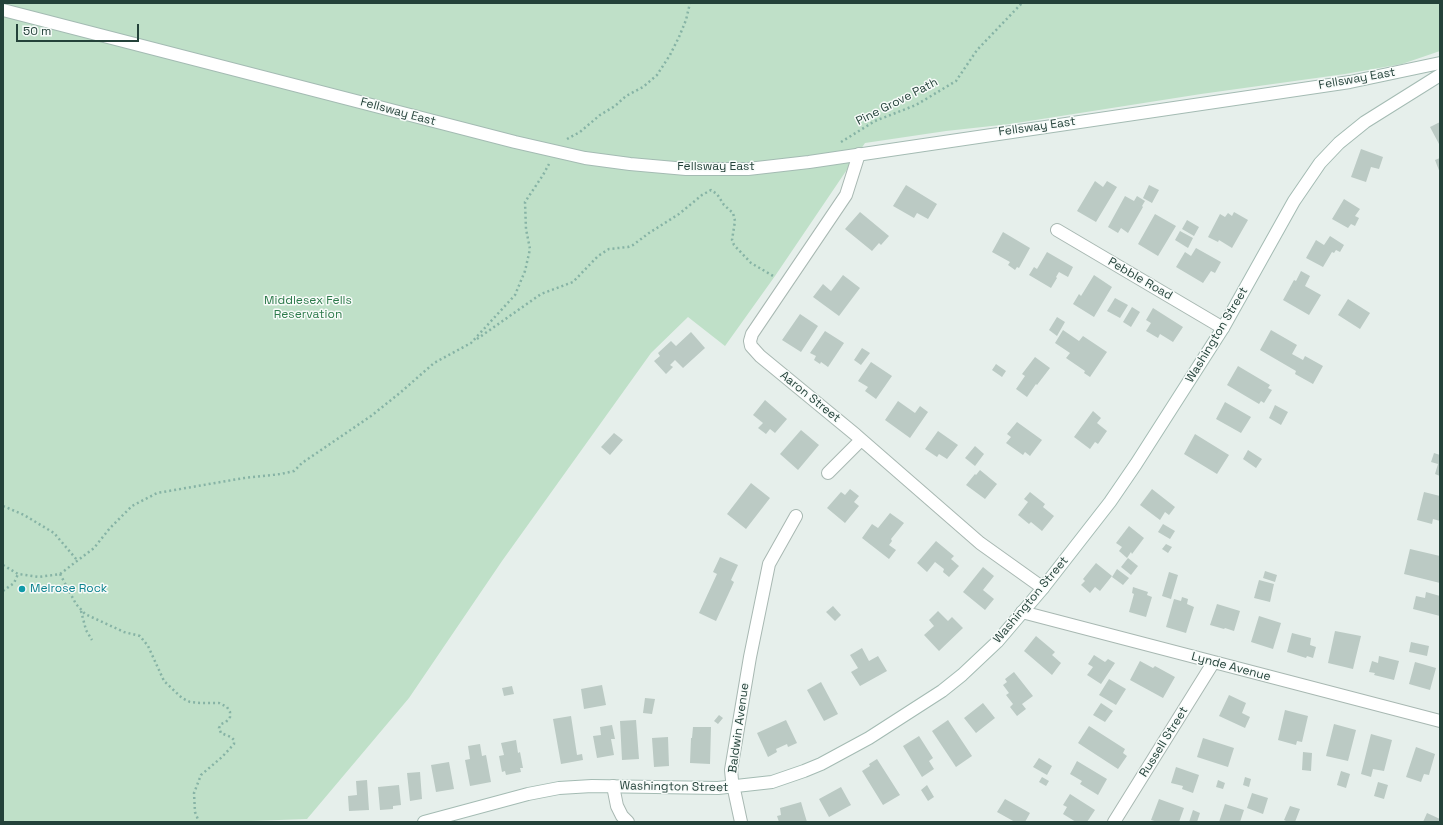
<!DOCTYPE html>
<style>
body{margin:0}
#map{position:relative;width:1443px;height:825px;overflow:hidden;background:#e6efeb;font-family:"Space Grotesk",sans-serif}
canvas{display:block}
.frame{position:absolute;inset:0;border:4px solid #24423a;pointer-events:none}
.scale{position:absolute;left:16px;top:24px;width:123px;height:18px;box-sizing:border-box;border:2px solid #24423a;border-top:0;padding-left:5px;font-size:12px;line-height:14px;white-space:nowrap;color:#24423a;-webkit-text-stroke:3px #f7fbf9;paint-order:stroke}
</style>
<div id="map">
<canvas width="1443" height="825"></canvas>
<div class="frame"></div>
<div class="scale">50 m</div>
</div>
<script>
const c = document.querySelector('canvas').getContext('2d');
c.lineJoin = 'round';
function fillPath(path, color) { c.fillStyle = color; c.fill(path, 'evenodd'); }
const shape = rows => new Path2D(rows.map(r => 'M' + r).join(''));
function trace(path, color, width, dash) { c.strokeStyle = color; c.lineWidth = width; c.lineCap = dash ? 'butt' : 'round'; c.setLineDash(dash || []); c.stroke(path); }
function write(font, color, halo, rows, align = 'center') {
  c.font = font + ' "Space Grotesk",sans-serif'; c.lineWidth = 3; c.setLineDash([]); c.textBaseline = 'middle'; c.strokeStyle = halo; c.fillStyle = color; for (const [text, x, y, turn = 0] of rows) {
    c.save(); c.translate(x, y); c.rotate((+turn || 0) * Math.PI / 180); c.textAlign = isNaN(turn) ? turn : align; if (halo) c.strokeText(text, 0, 0); c.fillText(text, 0, 0); c.restore();
  }
}
fillPath(shape([
 [3,3,1440,3,1440,51,1402,64,1345,74,1201,94,1010,124,946,131,865,143,775,276,725,346,688,317,651,353,502,561,409,698,307,819,223,822,3,822]
]), '#bfe0c8');
fillPath(shape([
 [1440,122,1440,144,1439,144,1430,127],
 [1361,149,1383,157,1379,169,1371,167,1366,182,1351,177],
 [1440,158,1440,173,1435,160],
 [1095,181,1103,187,1107,181,1117,187,1096,222,1077,211],
 [906,185,937,204,928,219,917,213,914,218,893,206],
 [1149,185,1159,190,1152,203,1143,198],
 [1125,196,1134,201,1137,196,1145,201,1142,206,1143,207,1128,233,1121,228,1118,233,1108,227],
 [1344,199,1360,209,1355,216,1359,218,1355,226,1351,224,1348,228,1332,219],
 [860,212,889,236,881,245,879,243,872,251,845,229],
 [1234,212,1248,220,1232,248,1219,240,1218,242,1208,237,1220,214,1225,217,1228,213,1232,216],
 [1155,214,1176,226,1158,256,1138,244],
 [1187,220,1199,227,1194,236,1182,229],
 [1180,231,1193,238,1188,248,1175,240],
 [1003,232,1030,248,1019,268,1017,267,1015,270,1008,265,1010,262,992,252],
 [1330,236,1344,245,1340,252,1336,250,1334,253,1332,252,1323,267,1306,258,1316,240,1324,245],
 [1196,248,1221,262,1215,273,1211,271,1203,283,1176,267,1185,252,1191,256],
 [1047,252,1073,267,1068,277,1059,272,1056,277,1057,278,1051,288,1029,275,1034,267,1037,269],
 [1301,271,1310,276,1305,286,1321,295,1309,315,1283,300,1294,280,1296,281],
 [843,275,860,288,839,316,813,297,823,284,831,291],
 [1094,275,1112,287,1094,317,1073,304,1079,294,1081,296],
 [1115,298,1128,305,1120,318,1107,311],
 [1348,299,1370,313,1360,329,1338,315],
 [1132,307,1140,312,1131,327,1123,322],
 [1153,308,1183,327,1173,342,1160,334,1158,338,1146,331,1151,323,1146,320],
 [800,314,818,326,801,352,782,340],
 [1057,317,1065,322,1057,336,1049,330],
 [1063,330,1079,341,1083,336,1107,352,1090,377,1084,373,1085,371,1066,358,1070,353,1055,343],
 [1271,330,1297,345,1292,354,1303,360,1305,356,1323,366,1313,384,1295,374,1296,371,1260,350],
 [825,331,844,343,828,367,821,362,820,364,814,360,816,356,810,353],
 [691,332,705,348,683,368,675,360,670,365,673,367,666,374,654,361,660,356,658,353,671,341,676,346],
 [862,348,870,353,861,365,854,360],
 [1035,357,1050,368,1037,385,1036,384,1027,397,1016,389,1025,376,1022,374],
 [871,362,892,376,876,399,865,391,868,387,858,381],
 [996,364,1006,371,1002,377,992,370],
 [1238,366,1270,385,1268,388,1272,390,1264,403,1261,401,1259,404,1227,385],
 [765,400,787,419,775,433,770,429,766,434,758,428,763,423,753,415],
 [898,401,915,413,920,406,928,412,910,438,885,420],
 [1225,402,1251,417,1241,433,1216,419],
 [1275,405,1288,412,1281,425,1269,418],
 [1093,411,1101,418,1097,423,1107,431,1098,444,1095,442,1090,449,1074,437],
 [1017,422,1042,440,1030,456,1025,452,1023,455,1006,443,1011,437,1007,434],
 [801,430,819,445,798,470,780,454],
 [938,431,958,445,947,459,939,454,937,457,925,449],
 [614,433,623,440,610,455,601,447],
 [1195,434,1229,455,1217,474,1184,454],
 [975,446,984,454,975,466,965,458],
 [1248,450,1262,459,1256,468,1243,459],
 [1434,453,1440,455,1440,476,1435,474,1438,464,1431,462],
 [980,470,997,484,985,499,966,485,975,474,976,475],
 [751,483,770,498,746,529,727,514],
 [850,489,859,496,854,502,859,506,845,523,827,508,841,492,845,495],
 [1152,489,1175,507,1169,515,1165,512,1160,520,1140,505],
 [1030,492,1045,504,1043,507,1054,516,1042,531,1031,522,1029,524,1018,515,1028,502,1024,499],
 [1424,492,1440,496,1440,521,1433,519,1432,524,1417,520],
 [890,513,904,523,891,539,892,541,889,545,896,550,889,559,862,538,872,524,878,528],
 [1163,524,1175,531,1170,539,1158,532],
 [1129,526,1144,538,1132,554,1131,552,1127,558,1119,551,1122,547,1116,543],
 [936,541,954,556,951,559,959,566,949,577,943,572,944,569,935,562,927,572,917,563],
 [1166,544,1172,547,1168,553,1162,549],
 [1410,549,1440,556,1440,583,1404,574],
 [720,557,738,565,731,580,734,582,716,621,699,613,717,574,713,572],
 [1128,558,1138,566,1131,575,1121,567],
 [1096,563,1112,576,1100,591,1095,587,1090,593,1081,585,1085,581,1083,579],
 [983,567,994,576,983,590,994,599,985,610,963,592],
 [1117,569,1129,578,1123,585,1112,577],
 [1265,571,1277,575,1275,582,1263,578],
 [1169,572,1178,575,1171,599,1162,596],
 [1259,580,1274,584,1270,602,1254,598],
 [1133,587,1148,592,1147,595,1152,597,1146,617,1129,612,1134,594,1132,593],
 [1426,592,1440,596,1440,616,1413,609,1416,596,1425,598],
 [1182,597,1188,599,1187,604,1194,607,1186,633,1166,627,1174,599,1181,601],
 [1217,604,1240,611,1234,631,1225,628,1224,629,1210,625],
 [833,606,841,615,835,621,826,612],
 [938,611,948,621,952,617,963,628,939,651,924,635,934,626,929,620],
 [1259,616,1281,623,1273,649,1251,642],
 [1335,631,1361,636,1353,669,1328,663],
 [1292,633,1311,638,1310,645,1316,647,1313,658,1307,656,1306,658,1287,652],
 [1036,636,1055,652,1052,655,1061,663,1052,675,1024,651],
 [1411,642,1429,646,1427,656,1409,652],
 [862,648,869,661,878,656,887,671,860,686,851,672,858,668,850,655],
 [1094,655,1105,662,1108,659,1115,663,1101,684,1087,675,1093,667,1088,664],
 [1379,656,1399,661,1394,680,1374,675,1375,673,1369,672,1372,661,1378,663],
 [1140,661,1153,668,1155,666,1175,677,1163,698,1130,680],
 [1415,662,1436,668,1430,690,1409,684],
 [1014,672,1033,696,1022,704,1026,709,1017,716,1010,707,1013,704,1006,695,1009,693,1003,685,1007,682,1005,679],
 [1109,679,1126,689,1116,705,1099,695],
 [821,682,838,714,824,721,807,690],
 [602,685,606,705,584,709,581,689],
 [512,686,514,694,504,696,502,688],
 [1229,695,1246,703,1242,713,1250,717,1245,728,1219,716],
 [645,698,655,699,652,714,643,713],
 [983,703,995,718,976,733,964,718],
 [1101,703,1113,711,1105,722,1093,715],
 [1285,710,1308,716,1302,742,1297,741,1296,745,1278,740],
 [719,715,723,718,718,724,714,721],
 [571,716,577,755,582,754,583,760,561,764,553,719],
 [636,720,639,759,622,760,620,721],
 [786,720,797,743,788,747,787,744,776,749,777,752,768,757,757,733],
 [948,720,972,756,956,767,932,731],
 [1334,724,1356,730,1348,761,1326,756],
 [612,725,615,739,611,739,614,755,597,758,593,736,601,735,600,727],
 [1089,726,1125,749,1123,753,1127,756,1118,769,1078,743],
 [693,727,711,727,710,764,690,763,691,738,692,738],
 [1371,734,1392,740,1384,771,1373,769,1371,777,1361,774],
 [919,736,933,758,929,761,934,769,922,777,903,746],
 [668,737,669,766,654,767,652,738],
 [1203,738,1234,748,1228,767,1197,757],
 [516,740,518,753,520,752,523,768,520,768,521,772,506,775,505,771,502,772,499,756,504,755,501,743],
 [480,744,482,756,486,755,491,782,470,786,465,760,470,759,468,746],
 [1416,747,1435,754,1429,775,1424,774,1421,782,1406,777],
 [1303,752,1312,753,1311,771,1302,770],
 [1039,758,1052,766,1047,775,1033,767],
 [877,759,900,795,883,805,862,771,870,766,869,764],
 [1077,761,1107,779,1098,795,1080,784,1082,781,1070,774],
 [449,762,454,789,436,792,431,765],
 [1176,767,1199,775,1193,793,1182,789,1183,786,1171,783],
 [1341,771,1350,774,1346,788,1337,785],
 [420,772,422,799,410,801,407,773],
 [1042,777,1049,781,1046,786,1039,782],
 [1245,777,1251,779,1249,787,1243,785],
 [367,780,369,810,349,811,348,796,357,795,356,781],
 [1218,780,1225,783,1223,789,1216,787],
 [1378,782,1388,785,1384,799,1374,796],
 [399,785,401,805,393,806,393,809,380,810,378,787],
 [927,785,934,797,928,801,921,790],
 [841,787,851,805,829,817,819,799],
 [1252,793,1268,798,1263,814,1247,808],
 [1070,794,1095,810,1087,822,1076,822,1063,814,1067,807,1063,805],
 [1005,799,1030,813,1025,822,1015,822,997,812],
 [1159,799,1184,808,1179,822,1158,822,1151,820],
 [801,802,807,822,779,822,777,816,781,815,780,808],
 [1225,804,1244,810,1240,822,1219,822],
 [1290,806,1300,809,1295,822,1288,822,1284,820],
 [1193,810,1200,813,1197,822,1189,822],
 [1427,813,1440,819,1440,822,1423,822]
]), '#bbcac4');
const street = shape([
 [859,154,846,195,752,334,750,341,751,346,760,356,856,435,980,543,1043,588],
 [1057,230,1223,328],
 [828,473,861,440],
 [1022,612,1440,721],
 [613,786,617,806,622,816,628,822],
 [741,822,732,780,731,770,750,657,769,564,796,516],
 [1114,822,1213,663]
]);
const secondary = shape([
 [3,10,515,142,585,158,630,164,686,169,748,169,809,162,1350,82,1440,63],
 [424,822,528,794,559,788,592,786,718,788,772,782,804,771,821,764,869,738,942,691,962,675,997,642,1043,588,1110,502,1136,464,1223,328,1294,201,1320,163,1339,143,1365,122,1440,75]
]);
trace(street, '#a8b8b2', 14);
trace(secondary, '#a4bbb3', 14);
trace(shape([
 [567,139,580,132,600,115,615,106,626,96,643,87,657,75,670,55,679,37,686,20,690,3],
 [841,142,875,121,916,105,956,81,977,50,1022,3],
 [477,339,541,294,573,282,598,256,609,249,628,247,633,245,649,233,679,214,702,195,711,190,717,194,724,205,733,213,735,221,732,240,734,245,751,263,775,277],
 [3,506,24,515,54,533,77,560],
 [3,565,18,574,39,577,60,574,94,548,110,528,132,506,157,493,244,478,281,474,294,471,302,463,371,416,401,392,434,363,471,343,515,295,525,271,530,249,526,229,525,202,543,175,549,164],
 [60,574,76,604,85,614,124,632,140,636,148,646,164,681,182,698,190,702,200,703,219,703,227,707,230,712,230,717,226,722,221,724,219,728,221,733,231,737,234,740,234,744,222,757,201,775,194,793,195,812,199,822],
 [3,591,14,583,18,574],
 [81,611,86,630,92,640]
]), '#86b3a5', 2.5, [2, 3]);
trace(street, '#fff', 12);
trace(secondary, '#fff', 12);
for (const [x, y, r, color] of [
 [22,589,4,"#0f9aa8"]
]) { const dot = new Path2D(); dot.arc(x, y, r, 0, 2 * Math.PI); c.fillStyle = color; c.fill(dot); trace(dot, '#f7fbf9', 1.5); }
write('12px', '#24423a', '#f7fbf9', [
 ["Fellsway East",1357,79,-10],
 ["Pine Grove Path",897,102,-27],
 ["Fellsway East",398,112,15],
 ["Fellsway East",1037,127,-8],
 ["Fellsway East",716,167],
 ["Pebble Road",1140,279,30],
 ["Washington Street",1217,335,-59],
 ["Aaron Street",810,397,39],
 ["Washington Street",1031,600,-50],
 ["Lynde Avenue",1231,667,15],
 ["Baldwin Avenue",739,728,-82],
 ["Russell Street",1164,742,-58],
 ["Washington Street",674,787,1]
]);
write('12px', '#2d7a4b', '#f7fbf9', [
 ["Middlesex Fells",308,301],
 ["Reservation",308,315]
]);
write('12px', '#0d838f', '#f7fbf9', [
 ["Melrose Rock",30,589]
], 'left');
</script>
